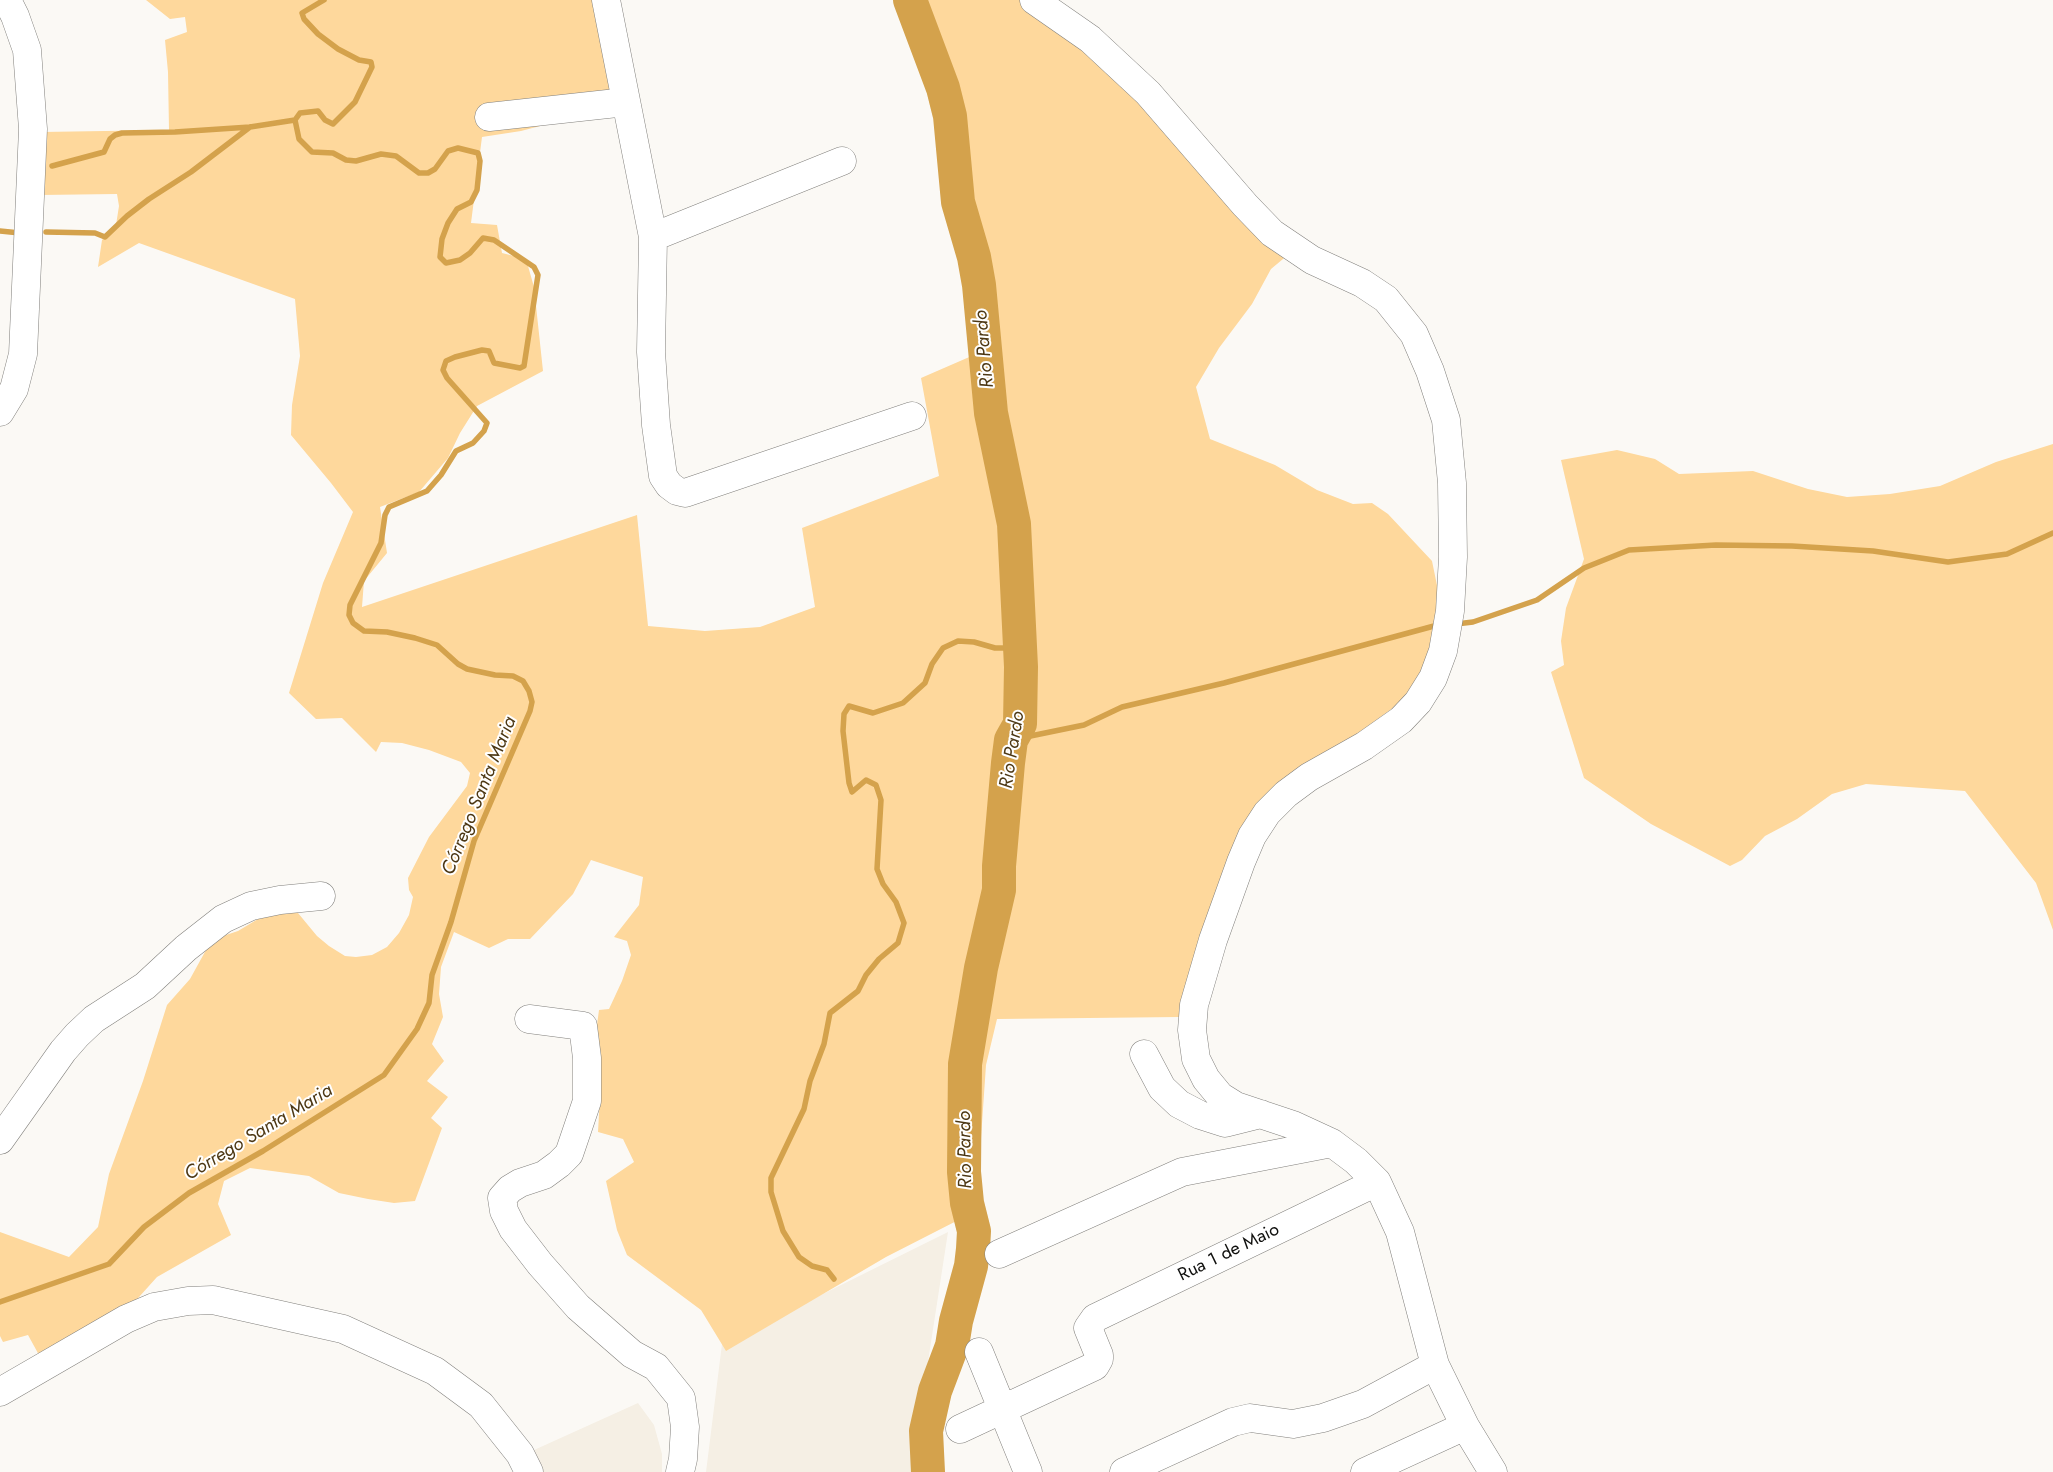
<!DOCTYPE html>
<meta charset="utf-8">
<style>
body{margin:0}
canvas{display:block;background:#fbf9f5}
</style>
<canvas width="2053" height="1472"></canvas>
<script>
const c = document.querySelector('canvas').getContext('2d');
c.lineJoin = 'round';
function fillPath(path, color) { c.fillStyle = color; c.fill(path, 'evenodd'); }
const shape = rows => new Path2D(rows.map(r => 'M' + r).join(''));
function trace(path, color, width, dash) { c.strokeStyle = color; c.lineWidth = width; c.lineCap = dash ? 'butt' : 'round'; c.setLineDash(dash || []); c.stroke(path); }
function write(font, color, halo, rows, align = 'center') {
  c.font = font + ' Jost,sans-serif'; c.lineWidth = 4; c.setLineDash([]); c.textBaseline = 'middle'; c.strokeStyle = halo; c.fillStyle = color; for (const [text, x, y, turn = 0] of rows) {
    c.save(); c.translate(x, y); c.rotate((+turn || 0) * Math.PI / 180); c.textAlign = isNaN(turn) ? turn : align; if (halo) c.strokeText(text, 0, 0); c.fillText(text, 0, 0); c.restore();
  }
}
fillPath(shape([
 [948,1232,911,1472,706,1472,722,1344],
 [638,1403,654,1425,662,1454,662,1472,535,1472,523,1455]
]), '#f5efe4');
fillPath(shape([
 [146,0,608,0,628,103,521,131,482,137,471,223,497,225,502,253,526,259,534,287,543,371,477,406,460,433,448,458,419,492,380,507,387,553,364,581,362,607,637,515,648,626,705,631,760,627,815,607,802,528,939,476,921,378,990,348,962,244,948,110,911,0,1022,0,1130,81,1289,254,1271,269,1252,304,1219,348,1196,387,1210,439,1275,465,1317,490,1353,504,1372,503,1388,514,1432,561,1447,634,1404,700,1270,797,1227,865,1179,1017,997,1019,986,1065,976,1211,886,1257,726,1351,701,1310,627,1255,617,1230,606,1181,634,1162,623,1139,598,1132,600,1096,596,1032,599,1010,609,1009,622,981,631,955,627,941,614,937,639,905,643,877,591,860,573,894,530,939,508,939,489,948,454,932,441,967,439,994,443,1017,432,1044,444,1061,427,1081,448,1097,431,1118,442,1128,415,1201,394,1203,368,1199,339,1193,309,1176,250,1168,224,1181,218,1204,231,1235,157,1277,87,1355,50,1375,28,1335,3,1342,0,1336,0,1232,69,1257,98,1227,109,1174,143,1081,167,1005,190,979,206,950,202,943,238,931,258,919,298,909,298,913,317,936,329,946,345,956,356,957,372,955,387,947,399,933,409,915,413,897,409,890,408,878,429,837,467,786,470,773,461,762,429,750,402,743,381,742,376,752,342,718,316,719,289,693,323,583,353,512,331,483,291,435,292,405,300,356,295,299,139,243,98,267,102,240,116,225,119,206,117,194,39,195,41,132,169,130,168,72,165,40,187,32,185,17,170,19],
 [2053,444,2053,930,2036,883,1965,791,1866,784,1832,794,1797,819,1765,836,1742,860,1730,866,1651,824,1584,778,1551,672,1564,665,1561,641,1566,608,1584,559,1561,460,1617,450,1655,459,1679,474,1753,471,1808,489,1847,497,1890,494,1940,486,1996,462]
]), '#fed89c');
trace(shape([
 [52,166,104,152,110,139,115,135,122,133,175,132,250,127,295,120],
 [0,231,20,233],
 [46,232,95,233,105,237,127,216,149,199,191,172,250,127],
 [1456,624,1473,622,1537,600,1584,568,1629,550,1716,545,1792,546,1873,551,1948,562,2007,554,2053,533],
 [1011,740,1084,725,1122,707,1224,683,1434,626],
 [834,1279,827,1270,812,1266,799,1257,783,1231,771,1192,771,1178,804,1109,810,1081,824,1044,830,1013,858,991,866,975,879,959,898,943,904,923,896,902,883,884,877,869,881,800,876,785,866,780,852,792,849,783,843,731,844,714,849,706,873,713,903,703,925,683,932,664,943,648,958,641,974,642,995,648,1009,648,1021,638],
 [0,1302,109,1264,144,1227,189,1193,263,1151,384,1075,417,1029,429,1003,432,975,451,922,474,841,530,711,532,702,529,691,523,681,513,676,495,675,467,669,458,664,437,645,415,638,387,632,364,631,353,623,349,615,350,605,381,543,385,515,389,507,427,491,441,475,456,451,473,443,484,431,487,423,447,378,443,370,446,361,455,357,482,350,489,351,494,363,520,368,524,366,538,275,534,267,494,240,483,238,470,253,460,260,446,263,440,257,442,239,448,223,457,209,471,202,477,190,480,161,478,153,458,148,448,151,435,169,428,173,419,173,396,156,381,154,356,161,346,160,333,153,312,152,299,139,295,120,300,113,318,111,325,120,333,124,355,102,372,67,371,62,359,60,338,49,318,34,304,19,302,13,324,0]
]), '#d4a24c', 5.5);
trace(shape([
 [910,0,943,88,950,116,958,202,974,257,979,285,991,413,1014,524,1021,667,1020,724,1011,740,1008,763,999,866,999,890,981,968,965,1064,964,1172,967,1203,974,1231,973,1249,971,1266,956,1321,952,1346,935,1391,926,1431,928,1472]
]), '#d4a24c', 34);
const minor = shape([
 [606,0,653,237,842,161],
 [1034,0,1090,39,1148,93,1245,205,1272,233,1312,260,1362,283,1386,299,1414,334,1430,371,1446,420,1452,483,1453,557,1450,611,1443,651,1433,678,1418,702,1401,720,1364,746,1309,777,1286,794,1267,813,1252,836,1241,862,1213,940,1194,1005,1192,1030,1196,1059,1206,1079,1220,1096,1236,1106,1293,1125,1332,1143,1356,1161,1377,1182,1400,1232,1435,1365,1465,1426,1493,1472],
 [489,117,626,102],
 [653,237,651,352,656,425,663,476,669,485,677,491,685,493,912,416],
 [0,412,14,389,23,354,33,129,27,50,15,16,7,0],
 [529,1019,583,1026,587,1058,587,1101,569,1154,559,1164,544,1175,520,1183,510,1189,502,1198,504,1211,513,1229,540,1264,578,1307,632,1354,656,1367,681,1398,685,1427,683,1459,680,1472],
 [1144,1054,1162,1088,1179,1104,1200,1115,1225,1123,1261,1114],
 [0,1140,63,1051,77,1035,94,1019,145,986,186,948,223,919,251,906,280,900,321,896],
 [999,1254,1182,1172,1332,1143],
 [979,1352,1028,1472],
 [0,1392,126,1319,154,1307,188,1301,213,1300,343,1329,435,1371,481,1405,520,1454,529,1472],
 [960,1429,1095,1366,1099,1359,1099,1355,1088,1328,1095,1318,1377,1182],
 [1124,1472,1233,1422,1250,1418,1293,1424,1323,1418,1363,1404,1435,1365],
 [1365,1472,1465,1426]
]);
trace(minor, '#82807d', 29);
trace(minor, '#fff', 28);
write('18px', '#0f0f0d', '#fff', [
 ["Rua 1 de Maio",1229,1253,-26]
]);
write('italic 19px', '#4d3814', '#fff', [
 ["Rio Pardo",985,349,-95],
 ["Rio Pardo",1013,750,-81],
 ["Córrego Santa Maria",480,796,-68],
 ["Córrego Santa Maria",259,1133,-31],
 ["Rio Pardo",966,1150,-91]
]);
</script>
